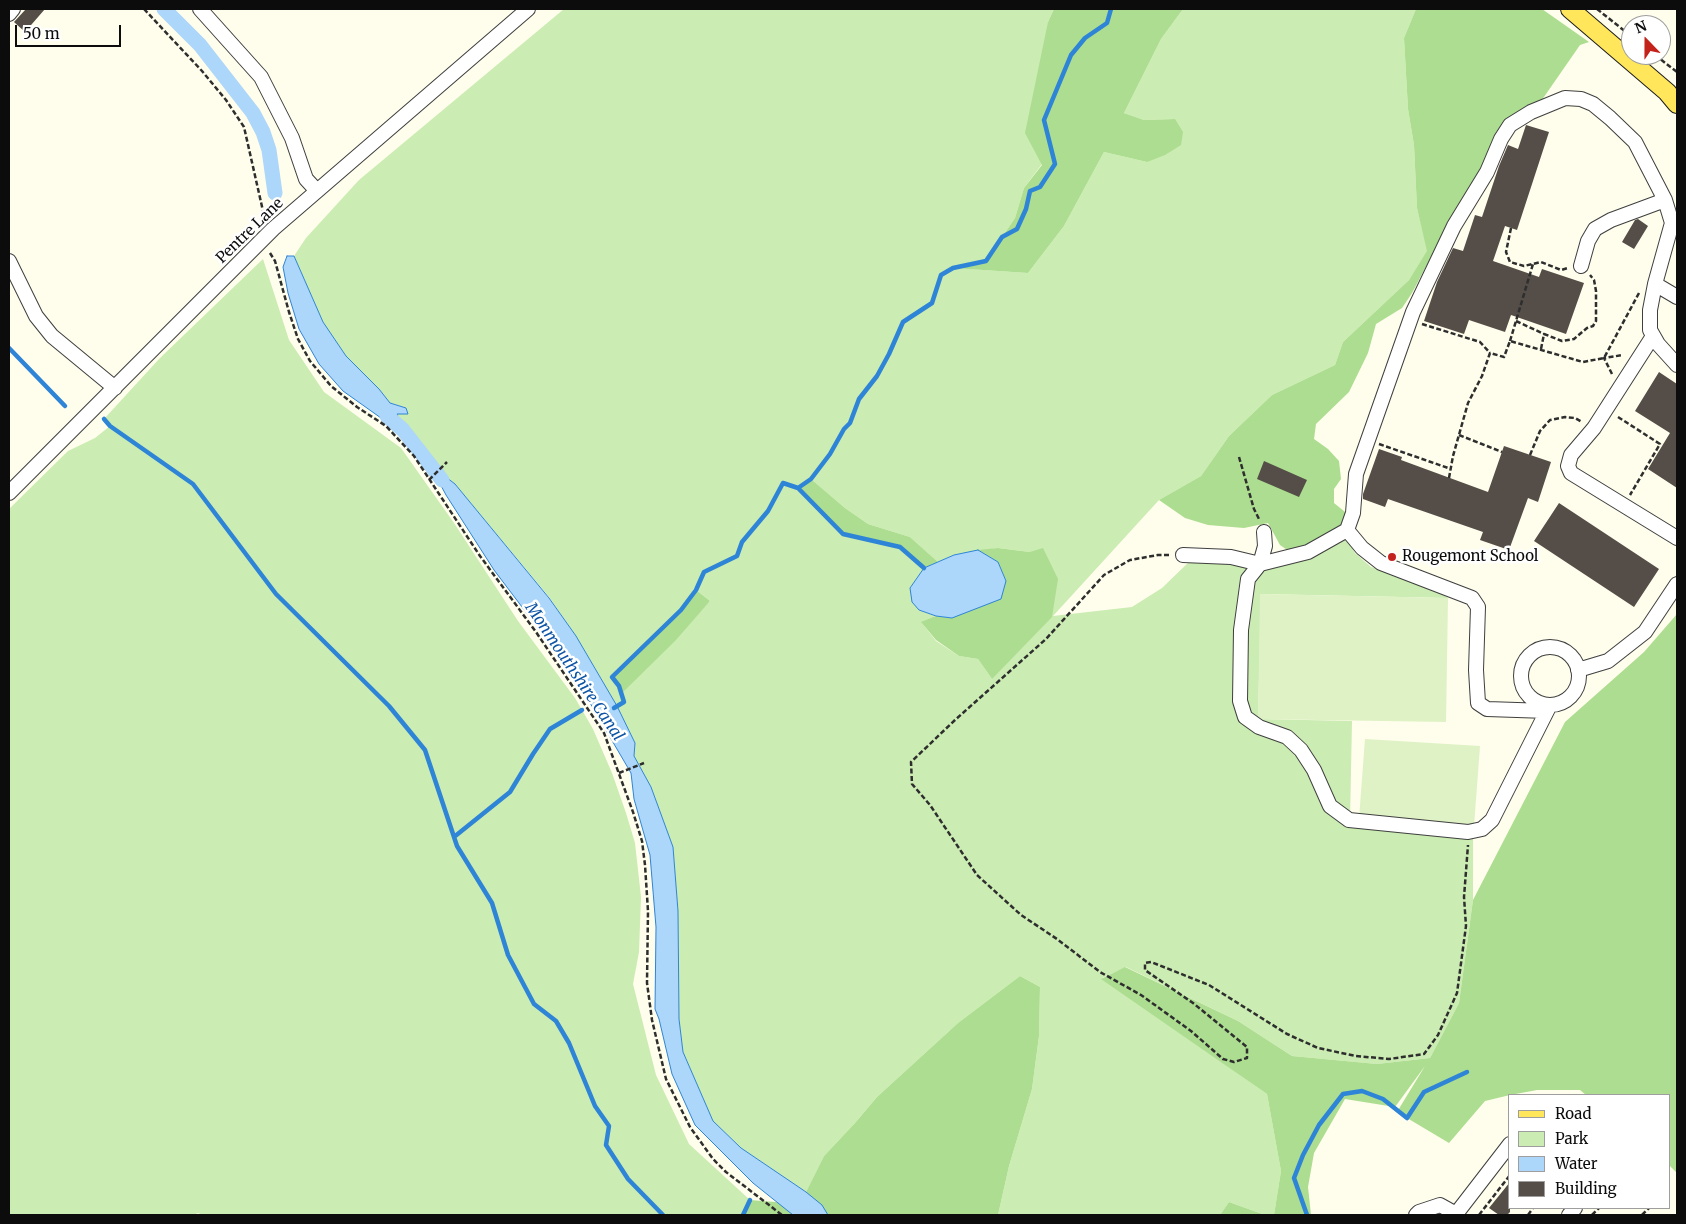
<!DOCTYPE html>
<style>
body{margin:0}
#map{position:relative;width:1686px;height:1224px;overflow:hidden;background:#fffdeb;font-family:Merriweather,serif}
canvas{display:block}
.frame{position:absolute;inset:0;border:10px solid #0c0c0c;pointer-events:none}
.legend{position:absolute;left:1508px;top:1094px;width:162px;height:115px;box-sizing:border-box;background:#fff;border:1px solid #9e9e9e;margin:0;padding:6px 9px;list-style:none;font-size:15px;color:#0c0c0c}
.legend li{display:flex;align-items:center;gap:10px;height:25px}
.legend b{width:25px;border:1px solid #9e9e9e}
.north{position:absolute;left:1621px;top:15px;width:50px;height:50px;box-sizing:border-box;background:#fff;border:1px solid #9e9e9e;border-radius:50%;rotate:338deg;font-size:14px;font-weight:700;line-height:20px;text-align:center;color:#0c0c0c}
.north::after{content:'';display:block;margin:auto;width:18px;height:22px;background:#c4231c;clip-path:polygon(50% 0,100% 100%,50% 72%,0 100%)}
.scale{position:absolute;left:15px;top:25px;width:106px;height:22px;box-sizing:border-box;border:2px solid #0c0c0c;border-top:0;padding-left:6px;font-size:15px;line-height:18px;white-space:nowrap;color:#0c0c0c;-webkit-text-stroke:4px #fff;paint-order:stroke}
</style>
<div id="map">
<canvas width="1686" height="1224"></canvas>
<div class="frame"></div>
<ul class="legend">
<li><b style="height:6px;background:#ffe65b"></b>Road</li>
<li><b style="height:14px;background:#cbecb2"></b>Park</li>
<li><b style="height:14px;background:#acd6fa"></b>Water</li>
<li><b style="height:14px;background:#554e48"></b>Building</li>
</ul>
<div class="north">N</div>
<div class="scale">50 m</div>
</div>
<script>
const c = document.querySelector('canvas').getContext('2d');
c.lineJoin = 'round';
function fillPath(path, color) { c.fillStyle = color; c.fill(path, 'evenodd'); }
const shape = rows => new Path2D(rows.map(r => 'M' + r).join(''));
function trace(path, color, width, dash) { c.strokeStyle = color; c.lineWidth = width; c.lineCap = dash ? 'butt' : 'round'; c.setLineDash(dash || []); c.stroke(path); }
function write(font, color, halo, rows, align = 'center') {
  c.font = font + ' Merriweather,serif'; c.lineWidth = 5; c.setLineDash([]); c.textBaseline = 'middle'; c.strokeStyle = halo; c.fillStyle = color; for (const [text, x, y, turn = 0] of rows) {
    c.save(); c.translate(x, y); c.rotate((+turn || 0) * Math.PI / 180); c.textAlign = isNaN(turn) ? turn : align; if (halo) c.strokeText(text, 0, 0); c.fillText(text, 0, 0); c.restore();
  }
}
fillPath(shape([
 [564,9,1054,9,1048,22,1042,164,1024,188,1015,218,986,261,955,268,1028,273,1064,226,1104,152,1147,162,1175,119,1144,120,1124,113,1161,39,1183,9,1416,9,1404,38,1408,109,1414,145,1417,208,1428,251,1409,280,1343,342,1335,365,1272,395,1229,436,1201,476,1159,500,1053,616,1132,607,1162,588,1191,560,1261,560,1346,538,1355,553,1371,567,1429,585,1448,598,1261,594,1258,719,1352,721,1350,820,1473,831,1473,900,1459,1003,1430,1058,1377,1064,1292,1056,1238,1021,1126,967,1102,978,1267,1094,1281,1171,1274,1215,1265,1215,1229,1202,1220,1215,998,1215,1009,1166,1032,1089,1039,1036,1040,987,1020,976,958,1023,877,1097,855,1123,824,1156,806,1192,741,1148,713,1121,683,1052,679,1019,678,911,673,847,651,787,634,756,635,743,617,706,576,636,549,597,455,484,430,465,403,430,397,413,408,414,406,408,390,403,379,389,346,356,323,322,294,256,306,238,359,180],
 [811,479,845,508,868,524,910,537,938,562,954,555,998,548,1030,552,992,679,978,659,959,656,936,641,922,623,936,616,919,610,910,588,924,568,900,547,843,534],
 [701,577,696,590,710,601,621,693,619,686,612,677,681,610],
 [263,259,289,340,324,392,401,448,454,523,518,621,575,698,593,729,612,773,626,813,635,843,641,897,639,952,633,984,656,1075,689,1144,750,1200,743,1215,203,1215,198,1213,193,1215,9,1215,9,509,68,451,95,438,110,426,104,419,160,358]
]), '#cbecb2');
fillPath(shape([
 [1054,9,1183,9,1161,39,1124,113,1144,120,1175,119,1183,132,1181,145,1165,155,1147,162,1104,152,1064,226,1028,273,953,268,986,261,1015,218,1024,188,1042,165,1025,133,1048,22],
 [1416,9,1542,9,1589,42,1580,45,1537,107,1501,126,1483,166,1461,200,1412,293,1402,308,1376,324,1368,353,1349,392,1316,424,1314,439,1328,449,1339,461,1341,479,1334,489,1334,503,1350,516,1339,531,1293,554,1280,545,1268,523,1244,528,1208,525,1185,518,1159,500,1201,476,1229,436,1272,395,1335,365,1343,342,1409,280,1427,251,1417,208,1414,145,1408,109,1404,38],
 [811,479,845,508,868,524,910,537,938,562,924,568,900,547,843,534,798,488],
 [998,548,1030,552,1043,548,1058,579,1052,617,992,679,978,659,959,656,936,640,921,622,936,616,952,618,1006,581,998,562,978,550],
 [696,590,710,601,675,641,621,694,619,686,612,677,681,610],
 [1677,614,1677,1173,1670,1166,1670,1095,1586,1095,1580,1090,1537,1090,1510,1095,1485,1101,1449,1143,1397,1112,1425,1066,1395,1107,1345,1099,1314,1153,1308,1187,1311,1215,1274,1215,1281,1171,1267,1094,1101,979,1125,967,1238,1021,1292,1056,1377,1064,1430,1058,1459,1003,1473,900,1565,722,1644,652],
 [1020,976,1040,987,1039,1036,1032,1089,1009,1166,998,1215,743,1215,750,1200,800,1204,824,1156,855,1123,877,1097,958,1023],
 [1229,1202,1265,1215,1220,1215]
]), '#acdd90');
fillPath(shape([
 [1260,594,1448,598,1446,722,1258,719],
 [1365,739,1480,746,1474,826,1359,819]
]), '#def2c5');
const water = shape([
 [287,256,294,256,323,322,346,356,379,389,390,403,406,408,408,414,397,414,403,430,388,423,343,391,319,364,299,329,288,293,283,267,287,256],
 [430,465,455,484,549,598,576,636,617,706,635,743,634,756,651,787,673,847,678,911,679,1019,683,1052,713,1121,741,1148,806,1192,822,1205,828,1215,793,1215,753,1183,695,1125,672,1074,659,1019,655,1009,656,927,650,855,634,799,631,773,590,703,544,636,494,570,446,495,430,465],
 [978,550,998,562,1006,581,1001,599,952,618,936,616,919,610,912,602,910,588,924,568,954,555,978,550]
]);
fillPath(water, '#acd6fa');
trace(water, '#2e84d6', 1);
trace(shape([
 [9,348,65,406],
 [104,419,110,426,193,484,276,594,389,706,425,750,457,846,492,903,508,955,534,1004,556,1021,569,1043,595,1106,609,1126,606,1145,628,1179,663,1215],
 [798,488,811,479,830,454,844,429,850,423,859,399,877,376,889,354,903,322,932,303,941,275,953,268,986,261,1002,237,1017,229,1026,209,1030,191,1040,187,1055,164,1044,120,1071,55,1085,38,1107,23,1111,9],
 [614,708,624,702,619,686,612,677,681,610,696,590,704,572,737,556,742,542,768,511,783,483,798,488,843,534,900,547,924,568],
 [454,837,510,792,533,754,550,729,582,710],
 [743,1215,750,1200],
 [1307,1215,1294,1178,1303,1155,1319,1125,1343,1094,1362,1091,1383,1099,1407,1118,1424,1092,1467,1072]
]), '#2e84d6', 4.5);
trace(shape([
 [164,9,200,45,253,113,263,132,269,150,275,193],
 [387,416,403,430,442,480]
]), '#acd6fa', 15);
fillPath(shape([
 [26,9,45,9,25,32,14,22],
 [1526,125,1549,132,1517,230,1505,226,1493,261,1539,277,1542,269,1584,283,1566,334,1511,315,1505,332,1469,320,1464,334,1424,321,1437,282,1453,248,1463,251,1475,215,1482,217,1499,166,1508,145,1518,149],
 [1638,219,1648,226,1634,249,1622,242,1635,220],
 [1659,372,1677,384,1677,488,1648,469,1670,433,1635,411],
 [1504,446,1551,462,1538,502,1528,498,1509,550,1480,540,1483,532,1388,499,1385,507,1363,499,1363,494,1379,449,1402,457,1401,460,1488,492],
 [1264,461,1307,480,1299,497,1257,479],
 [1559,503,1659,569,1634,607,1534,541],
 [1510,1182,1510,1212,1507,1215,1499,1215,1489,1208]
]), '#554e48');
const minor = shape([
 [200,9,261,77,292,138,306,179,317,191],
 [9,14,13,9],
 [9,261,36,316,52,336,115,388],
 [1581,266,1588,241,1595,229,1611,220,1665,200],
 [1655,284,1677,297],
 [1653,336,1594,428,1571,455,1568,466,1571,473,1677,538],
 [9,493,273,229,528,9],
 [1347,530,1362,548,1381,563,1472,598,1478,607,1476,670,1478,703,1487,709,1547,711],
 [1183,555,1231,557,1260,564,1265,546,1264,532],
 '1521 676a29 29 0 1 1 58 0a29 29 0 1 1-58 0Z',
 [1578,670,1608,661,1645,632,1677,584],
 [1550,705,1492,820,1482,829,1468,832,1349,820,1330,806,1314,770,1301,750,1287,737,1259,727,1245,717,1240,701,1241,630,1248,579,1260,564,1308,552,1347,530,1353,513,1356,474,1413,312,1454,226,1487,172,1501,139,1510,125,1531,112,1565,98,1581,99,1593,104,1610,118,1635,142,1665,200,1672,223,1655,284,1650,310,1650,330,1658,344,1677,365],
 [1456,1214,1510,1144],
 [1416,1215,1419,1212,1440,1205,1458,1215],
 [1569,1215,1575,1208]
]);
const major = shape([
 [1570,9,1667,92,1677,104]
]);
trace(minor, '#3f3f3f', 16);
trace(major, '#1d1d1d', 20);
trace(shape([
 [144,9,202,71,226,100,244,127,263,211,266,217],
 [1597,9,1631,36],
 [1655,55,1677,72],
 [1511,228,1506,252,1510,262,1524,266,1541,262,1561,270,1568,268],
 [270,253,275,261,289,312,298,339,310,361,331,386,357,407,386,426,414,456,480,556,536,632,604,733,633,812,642,841,645,865,648,911,647,983,652,1020,666,1079,690,1127,713,1159,726,1172,782,1215],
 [1516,321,1544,334],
 [1422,324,1480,342,1490,353],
 [1510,341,1533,264],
 [1541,349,1544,334,1562,341,1574,339,1587,328,1593,326,1596,321,1596,291,1594,280,1590,275],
 [1612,374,1604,358,1623,355],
 [1618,417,1660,444,1630,495],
 [1459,435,1502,452],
 [1379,444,1451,469],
 [1530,455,1540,431,1550,420,1565,417,1575,418,1582,422],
 [1239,457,1254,509,1259,519],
 [1449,478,1453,456,1468,403,1482,376,1490,353,1504,357,1510,341,1583,362,1604,358,1639,293],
 [429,480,447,462],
 [1169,555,1158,555,1130,560,1104,575,1046,639,955,720,911,762,912,784,930,805,977,875,1021,915,1057,939,1100,972,1141,995,1191,1031,1223,1059,1234,1062,1247,1058,1247,1047,1193,1003,1145,970,1145,963,1151,962,1209,985,1287,1034,1318,1048,1356,1056,1389,1059,1424,1054,1438,1035,1457,993,1466,926,1464,897,1468,845],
 [619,773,644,763],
 [1479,1215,1510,1175],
 [1528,1215,1533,1208],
 [1592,1215,1599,1208],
 [1642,1215,1649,1208]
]), '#2e2e2e', 2.5, [5, 2.5]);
trace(minor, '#fff', 14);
trace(major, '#ffe65b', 18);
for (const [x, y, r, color] of [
 [1392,557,5,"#c4231c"]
]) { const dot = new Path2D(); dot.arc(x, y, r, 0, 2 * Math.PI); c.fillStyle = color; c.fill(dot); trace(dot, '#fff', 2); }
write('15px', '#0c0c0c', '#fff', [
 ["Pentre Lane",250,231,-44]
]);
write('15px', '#0c0c0c', '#fff', [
 ["Rougemont School",1402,557]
], 'left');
write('italic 16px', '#0e55a5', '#fff', [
 ["Monmouthshire Canal",574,672,56]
]);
</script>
